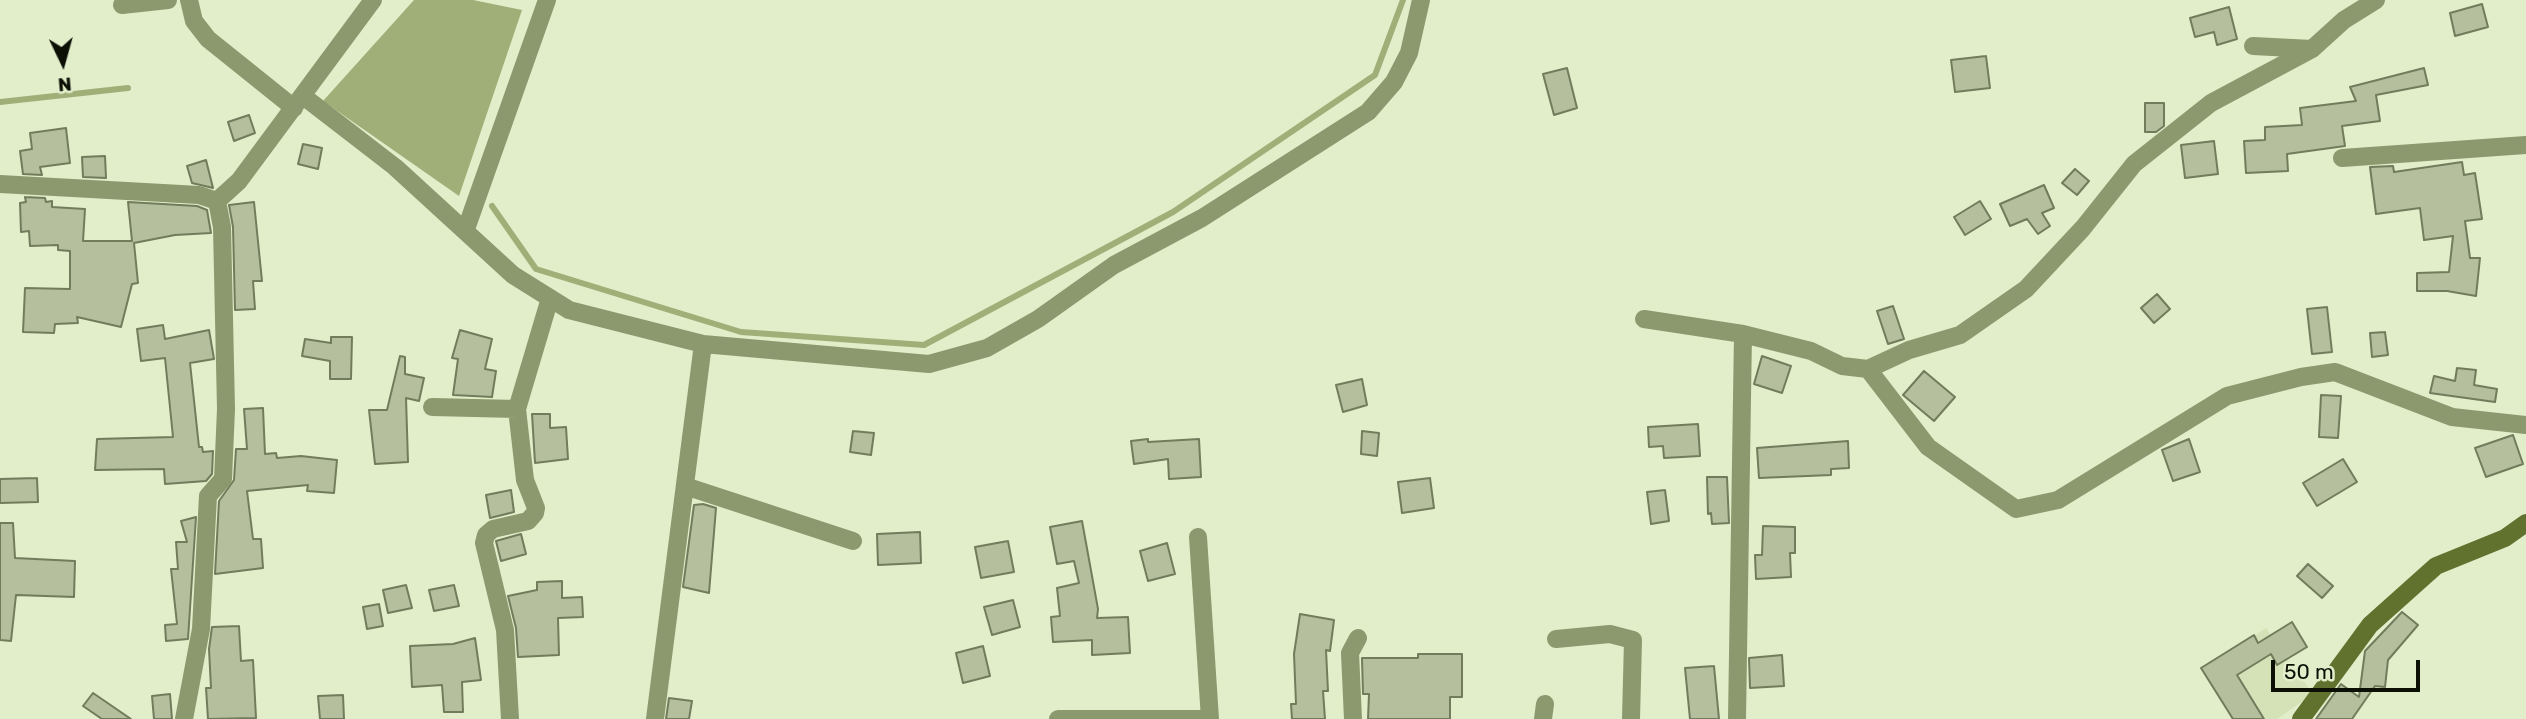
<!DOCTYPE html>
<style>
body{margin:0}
#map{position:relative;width:2526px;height:719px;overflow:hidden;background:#e2edca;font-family:Rubik,sans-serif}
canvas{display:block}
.north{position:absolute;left:28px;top:28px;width:70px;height:70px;-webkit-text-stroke:5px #e2edca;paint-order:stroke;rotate:175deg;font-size:19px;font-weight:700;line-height:28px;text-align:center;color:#0c0f04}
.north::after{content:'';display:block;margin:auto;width:24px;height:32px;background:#0c0f04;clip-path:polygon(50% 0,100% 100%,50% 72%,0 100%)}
.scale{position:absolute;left:2271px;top:660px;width:149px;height:32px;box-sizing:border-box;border:4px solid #0c0f04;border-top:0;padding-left:9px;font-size:21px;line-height:24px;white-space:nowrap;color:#0c0f04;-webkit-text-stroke:5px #e2edca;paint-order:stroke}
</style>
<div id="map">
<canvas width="2526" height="719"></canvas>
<div class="north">N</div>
<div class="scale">50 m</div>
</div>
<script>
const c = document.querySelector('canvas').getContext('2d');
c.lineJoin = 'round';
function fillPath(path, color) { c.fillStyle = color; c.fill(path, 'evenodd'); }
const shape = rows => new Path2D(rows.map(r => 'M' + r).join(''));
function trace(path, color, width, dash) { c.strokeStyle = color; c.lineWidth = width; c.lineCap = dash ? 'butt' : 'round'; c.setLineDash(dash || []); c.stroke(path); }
fillPath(shape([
 [2266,628,2313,694,2277,719,2256,719,2216,662]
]), '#d5e1b7');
fillPath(shape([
 [414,0,473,0,522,10,459,196,323,101]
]), '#a0af78');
trace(shape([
 [0,102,128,88],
 [492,206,536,269,741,332,924,345,1173,212,1375,75,1403,0]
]), '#a0af78', 6);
const building = shape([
 [2482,4,2488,27,2455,36,2450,13,2482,4],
 [2229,7,2237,39,2217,45,2214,32,2195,37,2190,18,2229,7],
 [1986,56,1990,88,1955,92,1951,60,1986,56],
 [1567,68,1577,108,1554,115,1543,74,1567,68],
 [2424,68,2428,85,2376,95,2380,121,2342,126,2345,146,2287,154,2288,171,2246,173,2244,141,2265,140,2265,127,2302,125,2300,108,2356,101,2350,87,2424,68],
 [2145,103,2164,103,2164,126,2156,132,2145,132,2145,103],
 [249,115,255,133,234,141,228,122,249,115],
 [66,128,70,163,40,167,42,175,23,174,20,151,32,149,30,133,66,128],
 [2214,141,2218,174,2185,178,2181,145,2214,141],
 [303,144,322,148,318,169,298,164,303,144],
 [105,156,106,178,83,177,82,157,105,156],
 [206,160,213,188,192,183,187,166,206,160],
 [2462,162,2464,175,2475,173,2482,219,2465,221,2470,258,2480,258,2476,296,2447,291,2417,291,2417,273,2449,272,2453,236,2424,240,2420,208,2376,214,2370,167,2393,166,2394,172,2462,162],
 [2075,169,2089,181,2077,195,2062,183,2075,169],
 [2044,185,2054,208,2042,213,2050,226,2038,234,2027,219,2010,226,2000,204,2044,185],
 [25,197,45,198,46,202,52,201,52,207,85,209,83,241,132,241,128,202,197,206,207,210,211,233,175,235,134,243,138,283,132,284,121,327,77,317,78,323,55,324,54,333,23,332,25,288,70,289,70,251,58,250,58,245,30,246,29,231,21,232,20,203,26,202,25,197],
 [1980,201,1991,219,1965,235,1954,217,1980,201],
 [254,202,262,281,253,281,255,309,235,310,233,227,229,205,254,202],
 [2157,294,2170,309,2154,323,2141,308,2157,294],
 [1893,306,1904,339,1888,344,1877,311,1893,306],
 [2327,307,2332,352,2312,354,2307,309,2327,307],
 [163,325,165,339,209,330,214,359,190,363,199,447,202,447,203,452,213,451,212,474,206,481,165,484,164,469,95,470,97,439,173,437,165,358,141,361,137,329,163,325],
 [460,330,492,339,485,369,496,371,492,397,453,395,458,359,452,358,460,330],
 [2385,332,2388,355,2372,357,2370,333,2385,332],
 [331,337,352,337,351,379,330,379,330,361,302,356,305,339,331,343,331,337],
 [400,356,405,357,405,374,424,378,419,401,406,398,408,462,375,464,369,410,387,410,400,356],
 [1762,356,1791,366,1782,393,1754,384,1762,356],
 [2457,368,2476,370,2474,385,2497,389,2495,402,2430,393,2434,376,2455,381,2457,368],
 [1924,371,1955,397,1934,421,1903,395,1924,371],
 [1362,379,1367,405,1343,412,1336,385,1362,379],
 [2321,395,2341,396,2338,438,2319,437,2321,395],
 [263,408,265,454,276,453,277,458,301,456,337,460,334,493,307,491,308,485,247,491,253,539,261,539,263,568,215,574,219,501,234,480,236,449,247,449,244,409,263,408],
 [532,414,550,414,550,428,566,427,568,459,535,463,532,414],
 [1698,424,1700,456,1664,458,1663,446,1649,447,1648,427,1698,424],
 [853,431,874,433,871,455,850,452,853,431],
 [1362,431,1379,433,1377,456,1361,454,1362,431],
 [2513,435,2523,464,2486,477,2475,448,2513,435],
 [1148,439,1148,442,1199,439,1201,477,1169,479,1168,459,1134,464,1131,441,1148,439],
 [2189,439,2200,472,2173,481,2162,450,2189,439],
 [1848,441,1849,468,1831,469,1831,475,1759,478,1757,448,1848,441],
 [2343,459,2357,482,2317,506,2303,483,2343,459],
 [1707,477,1727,477,1729,523,1712,524,1711,513,1708,514,1707,477],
 [37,478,38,502,0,503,0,479,37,478],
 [1430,478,1434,508,1402,513,1398,482,1430,478],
 [511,490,514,512,490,518,486,495,511,490],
 [1665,490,1669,521,1651,524,1647,492,1665,490],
 [703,504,716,508,709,593,683,587,694,505,703,504],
 [196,517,188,639,166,641,165,625,177,624,171,569,178,569,176,542,187,542,181,521,196,517],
 [1082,521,1098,609,1097,618,1128,617,1130,653,1092,655,1092,640,1053,642,1051,617,1060,616,1057,588,1079,583,1074,561,1057,564,1050,527,1082,521],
 [0,523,13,523,15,558,75,561,74,597,16,595,11,641,0,640,0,523],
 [1763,526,1795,527,1795,553,1790,553,1791,577,1756,579,1755,555,1762,555,1763,526],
 [920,532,921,563,878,565,877,534,920,532],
 [521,534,526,554,501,561,496,541,521,534],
 [1008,541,1014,572,981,578,975,547,1008,541],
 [1167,543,1175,574,1148,581,1140,551,1167,543],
 [2308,564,2333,586,2322,598,2297,576,2308,564],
 [562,581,562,598,582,597,583,617,558,618,559,655,518,657,516,628,508,596,537,590,537,582,562,581],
 [406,585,412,608,388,613,383,590,406,585],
 [454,585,459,606,434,611,429,590,454,585],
 [1013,600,1020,627,992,635,984,607,1013,600],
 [379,604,383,626,367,629,363,607,379,604],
 [2402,612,2418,625,2388,660,2385,687,2375,686,2352,719,2316,719,2341,684,2359,697,2365,651,2402,612],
 [1300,614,1334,620,1330,651,1326,650,1328,691,1323,691,1325,719,1292,719,1291,704,1296,704,1294,654,1300,614],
 [2292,622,2307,647,2277,665,2271,654,2237,675,2264,719,2233,719,2201,668,2254,635,2258,643,2292,622],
 [239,626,241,661,253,660,256,718,208,719,206,688,211,688,209,649,212,627,239,626],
 [475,638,481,680,462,682,463,712,444,712,442,685,412,687,410,646,453,644,475,638],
 [983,646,990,676,963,683,956,653,983,646],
 [1418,654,1462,654,1462,697,1450,697,1450,719,1368,719,1369,694,1363,694,1362,658,1418,658,1418,654],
 [1782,655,1784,686,1750,688,1749,658,1782,655],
 [1714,666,1719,719,1690,719,1685,668,1714,666],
 [93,693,131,719,102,719,83,706,93,693],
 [170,694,172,719,154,719,152,696,170,694],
 [343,695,344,719,320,719,318,696,343,695],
 [669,698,692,701,689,719,666,719,669,698]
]);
fillPath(building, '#b5bf9d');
trace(building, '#727c5c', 2);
trace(shape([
 [189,0,194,21,208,39,294,108],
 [122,5,168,0],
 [2253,46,2312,49],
 [303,96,395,167,513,275,569,310,703,344,929,364,987,348,1038,319,1114,265,1202,218,1368,112,1394,82,1409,53,1421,0],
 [2342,158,2526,145],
 [0,184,199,195,217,201,222,227,226,409,223,479,208,496,201,629,184,719],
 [217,201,239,181,373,0],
 [466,229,547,0],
 [1644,319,1743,334,1811,351,1842,366,1868,369,1909,350,1960,335,2026,289,2083,228,2134,164,2211,103,2312,49,2344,20,2376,0],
 [1868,369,1928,447,2016,509,2058,500,2227,396,2301,377,2335,372,2452,417,2526,425],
 [432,407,517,409,525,480,536,508,535,513,528,521,493,529,486,535,484,543,505,630,510,719],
 [517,409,550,298],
 [685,486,853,541],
 [1198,537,1210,719],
 [1556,639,1610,634,1633,640,1631,719],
 [655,719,703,344],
 [1058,719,1203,719],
 [1353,719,1350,653,1358,638],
 [1543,719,1545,704],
 [1737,719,1743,334]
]), '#8c986d', 18);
trace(shape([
 [2301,719,2370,625,2436,566,2505,538,2526,523]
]), '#61712e', 18);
</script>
